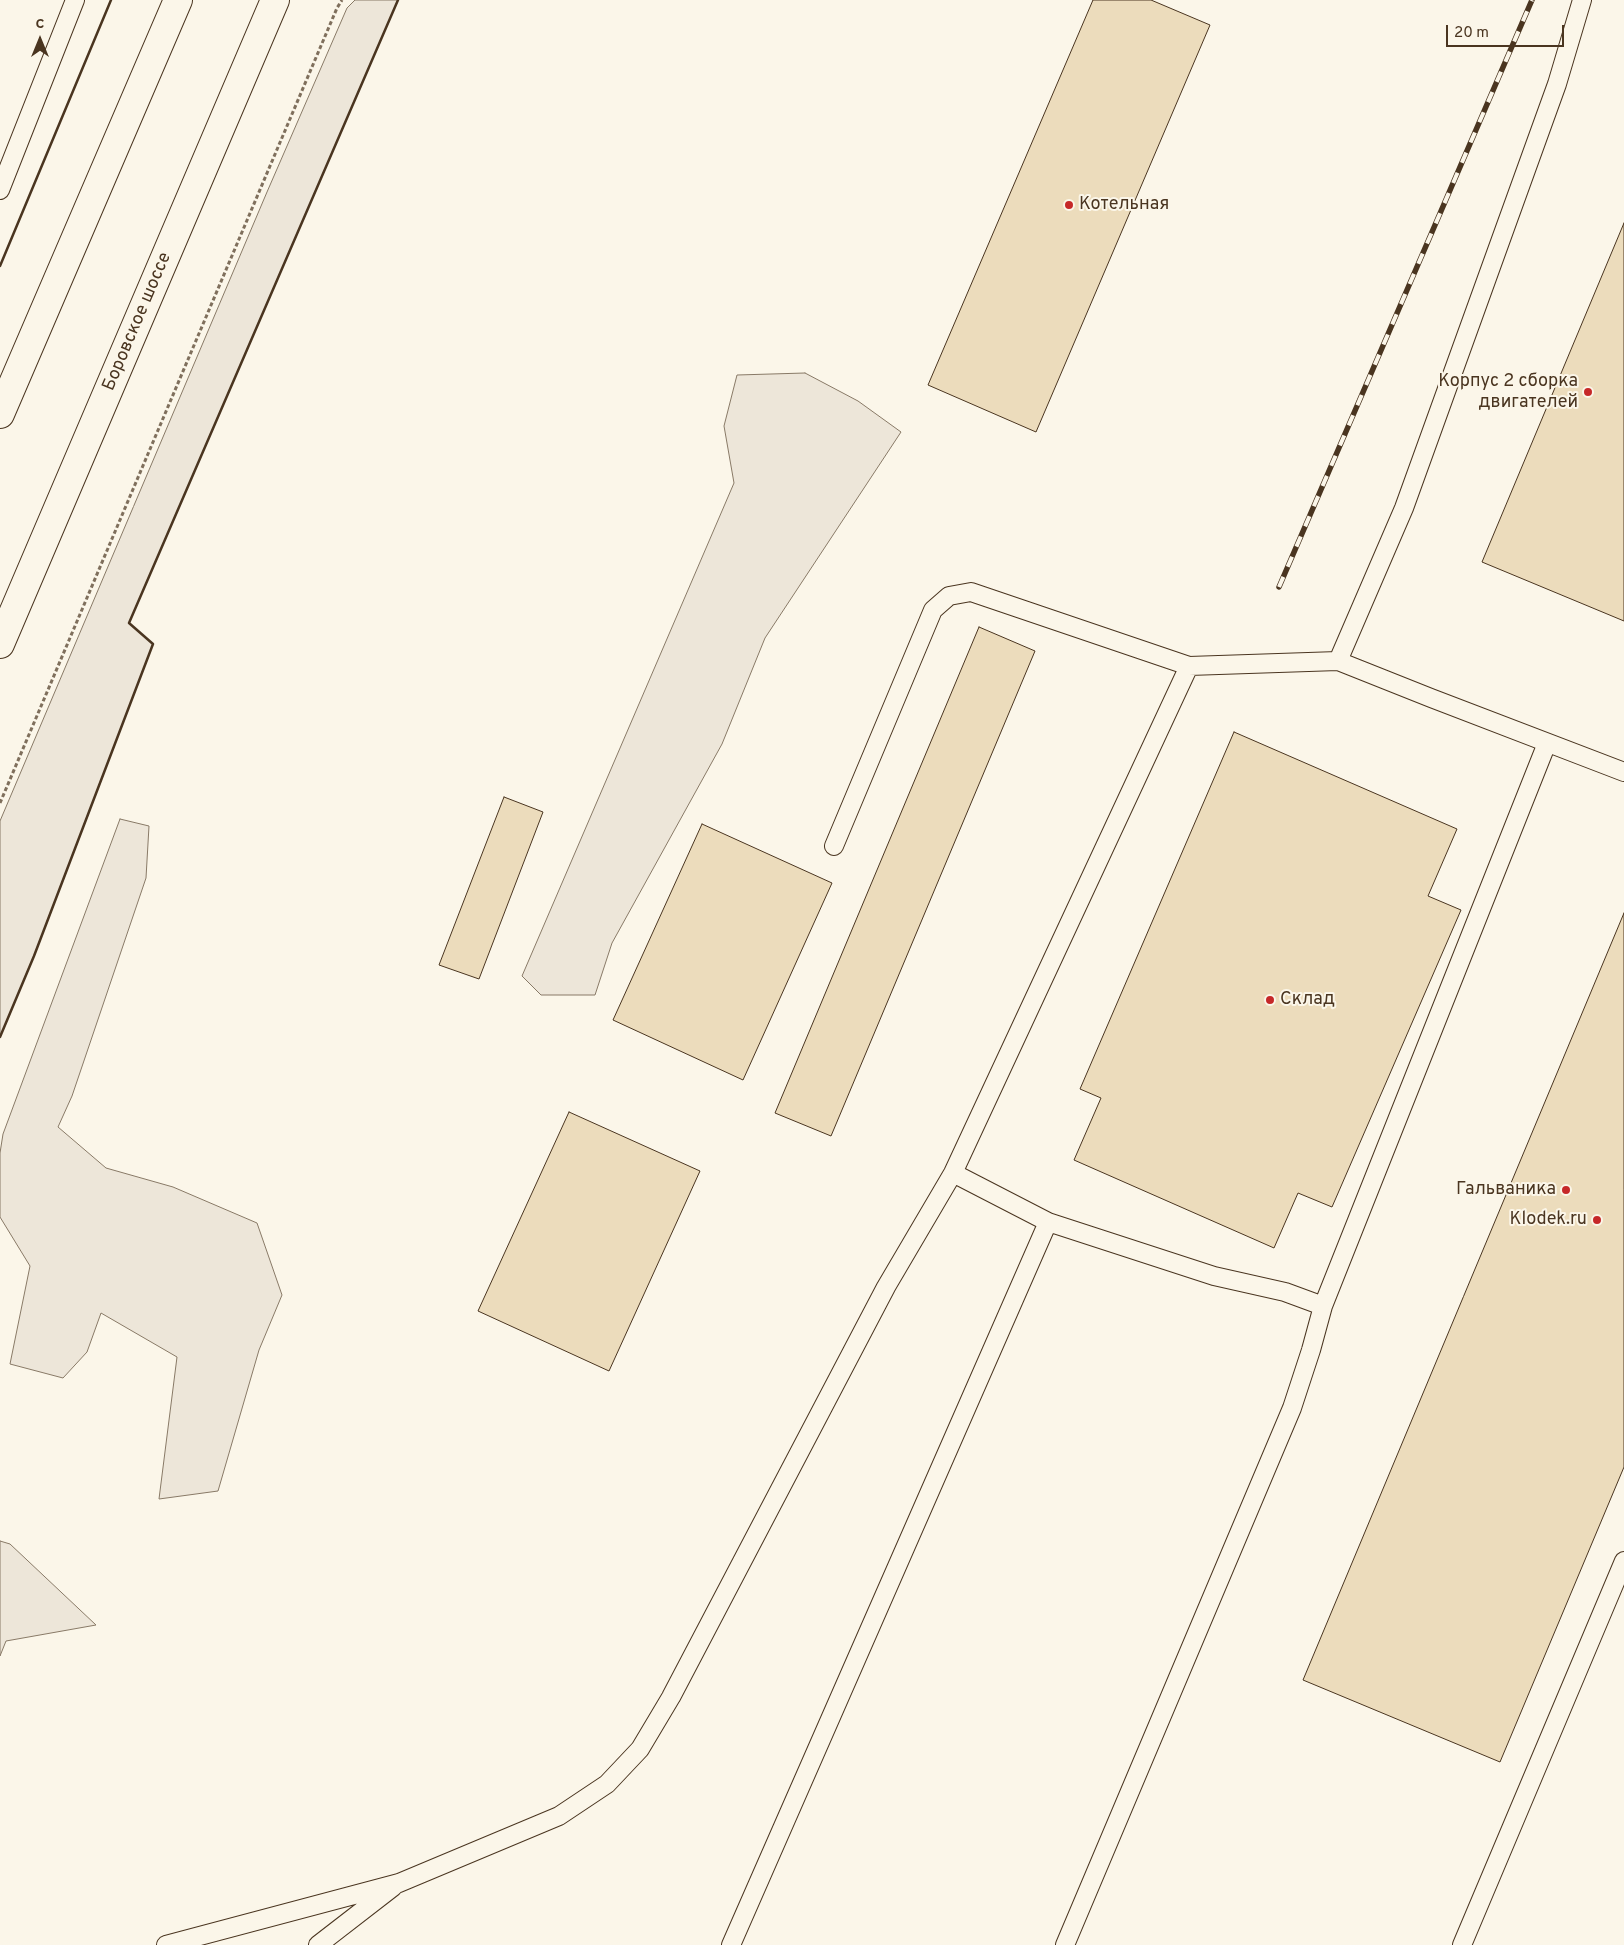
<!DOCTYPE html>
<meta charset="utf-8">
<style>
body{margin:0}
#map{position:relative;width:1624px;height:1945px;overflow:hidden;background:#fbf6e9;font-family:Overpass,sans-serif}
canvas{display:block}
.north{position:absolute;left:15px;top:15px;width:50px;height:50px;-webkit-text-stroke:4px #fbf6e9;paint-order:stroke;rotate:0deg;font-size:14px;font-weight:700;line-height:20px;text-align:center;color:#4a3520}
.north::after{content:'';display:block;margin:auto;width:18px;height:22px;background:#4a3520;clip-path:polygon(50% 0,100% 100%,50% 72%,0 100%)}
.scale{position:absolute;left:1446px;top:25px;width:118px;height:22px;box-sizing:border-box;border:2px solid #4a3520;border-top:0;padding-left:6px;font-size:15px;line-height:18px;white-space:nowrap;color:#4a3520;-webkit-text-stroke:4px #fbf6e9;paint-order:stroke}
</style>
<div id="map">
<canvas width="1624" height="1945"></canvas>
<div class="north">С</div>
<div class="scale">20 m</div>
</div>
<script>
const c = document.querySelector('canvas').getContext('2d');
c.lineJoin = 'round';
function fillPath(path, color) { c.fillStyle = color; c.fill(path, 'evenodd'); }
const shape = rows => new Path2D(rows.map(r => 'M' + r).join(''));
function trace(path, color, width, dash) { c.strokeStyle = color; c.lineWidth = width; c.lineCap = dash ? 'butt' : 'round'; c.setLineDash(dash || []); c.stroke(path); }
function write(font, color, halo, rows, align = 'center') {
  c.font = font + ' Overpass,sans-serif'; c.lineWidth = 4; c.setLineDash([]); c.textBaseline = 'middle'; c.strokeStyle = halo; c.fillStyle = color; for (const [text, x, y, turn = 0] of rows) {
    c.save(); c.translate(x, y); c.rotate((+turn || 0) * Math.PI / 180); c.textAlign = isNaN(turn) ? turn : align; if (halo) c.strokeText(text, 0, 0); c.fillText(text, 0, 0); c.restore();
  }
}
const green = shape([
 [355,0,398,0,129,623,153,644,34,956,0,1037,0,821,267,192,347,8,355,0],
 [805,373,858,401,901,432,765,638,722,744,612,943,595,995,541,995,522,976,734,483,724,426,737,375,805,373],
 [120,819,149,826,146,878,72,1096,58,1127,106,1168,173,1187,257,1223,282,1295,259,1350,218,1491,159,1499,177,1357,101,1313,87,1352,63,1378,10,1364,30,1266,0,1217,0,1153,3,1134,120,819],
 [0,1541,10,1544,96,1625,6,1641,0,1656,0,1541]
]);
fillPath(green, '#ede6d9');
trace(green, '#887966', 1);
const building = shape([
 [1093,0,1151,0,1210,25,1036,432,928,385,1093,0],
 [1624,223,1624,621,1482,562,1624,223],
 [979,627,1035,651,831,1136,775,1113,979,627],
 [1234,732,1457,829,1428,896,1461,910,1332,1207,1298,1193,1274,1248,1074,1160,1101,1098,1080,1089,1234,732],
 [504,797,543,812,479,979,439,965,504,797],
 [702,824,832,883,743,1080,613,1020,702,824],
 [1624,913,1624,1467,1500,1762,1303,1680,1624,913],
 [569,1112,700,1171,609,1371,478,1311,569,1112]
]);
fillPath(building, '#ecdcbc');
trace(building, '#4a3520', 1);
const lane = shape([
 [0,190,75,0],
 [1338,661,1404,508,1557,84,1582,0],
 [834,846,933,610,949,596,971,592,1189,666],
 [953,1173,1048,1222,1214,1276,1285,1292,1323,1306],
 [166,1945,399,1883,559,1816,607,1784,640,1749,671,1697,886,1287,953,1173,1189,666,1338,661,1431,698,1624,772],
 [318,1945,393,1887],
 [731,1945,1048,1222],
 [1065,1945,1292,1408,1311,1350,1323,1306,1547,743],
 [1462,1945,1624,1561]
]);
const primary = shape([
 [0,414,178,0],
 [0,644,275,0]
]);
trace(lane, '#4a3520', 20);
trace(primary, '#4a3520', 30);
trace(shape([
 [0,803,337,8,342,0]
]), '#7f6f5c', 3, [4, 2.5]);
trace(lane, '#fbf6e9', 18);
trace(primary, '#fbf6e9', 28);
const rail = shape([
 [1279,587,1532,0]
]);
trace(rail, '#4a3520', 5.5);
trace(rail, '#fbf6e9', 4, [11]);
trace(shape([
 [0,266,111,0],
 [0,1037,34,956,153,644,129,623,398,0]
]), '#4a3520', 2.5);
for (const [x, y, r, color] of [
 [1069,205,5,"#c62828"],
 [1588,392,5,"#c62828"],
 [1270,1000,5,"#c62828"],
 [1566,1190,5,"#c62828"],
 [1597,1220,5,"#c62828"]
]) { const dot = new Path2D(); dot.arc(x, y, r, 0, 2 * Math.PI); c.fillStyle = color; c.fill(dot); trace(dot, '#fbf6e9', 2); }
write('18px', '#4a3520', '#fbf6e9', [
 ["Котельная",1079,205,"left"],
 ["Корпус 2 сборка",1578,382],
 ["двигателей",1578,403],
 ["Склад",1280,1000,"left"],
 ["Гальваника",1556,1190],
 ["Klodek.ru",1587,1220]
], 'right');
write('18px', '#4a3520', '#fbf6e9', [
 ["Боровское шоссе",138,322,-67]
]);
</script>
